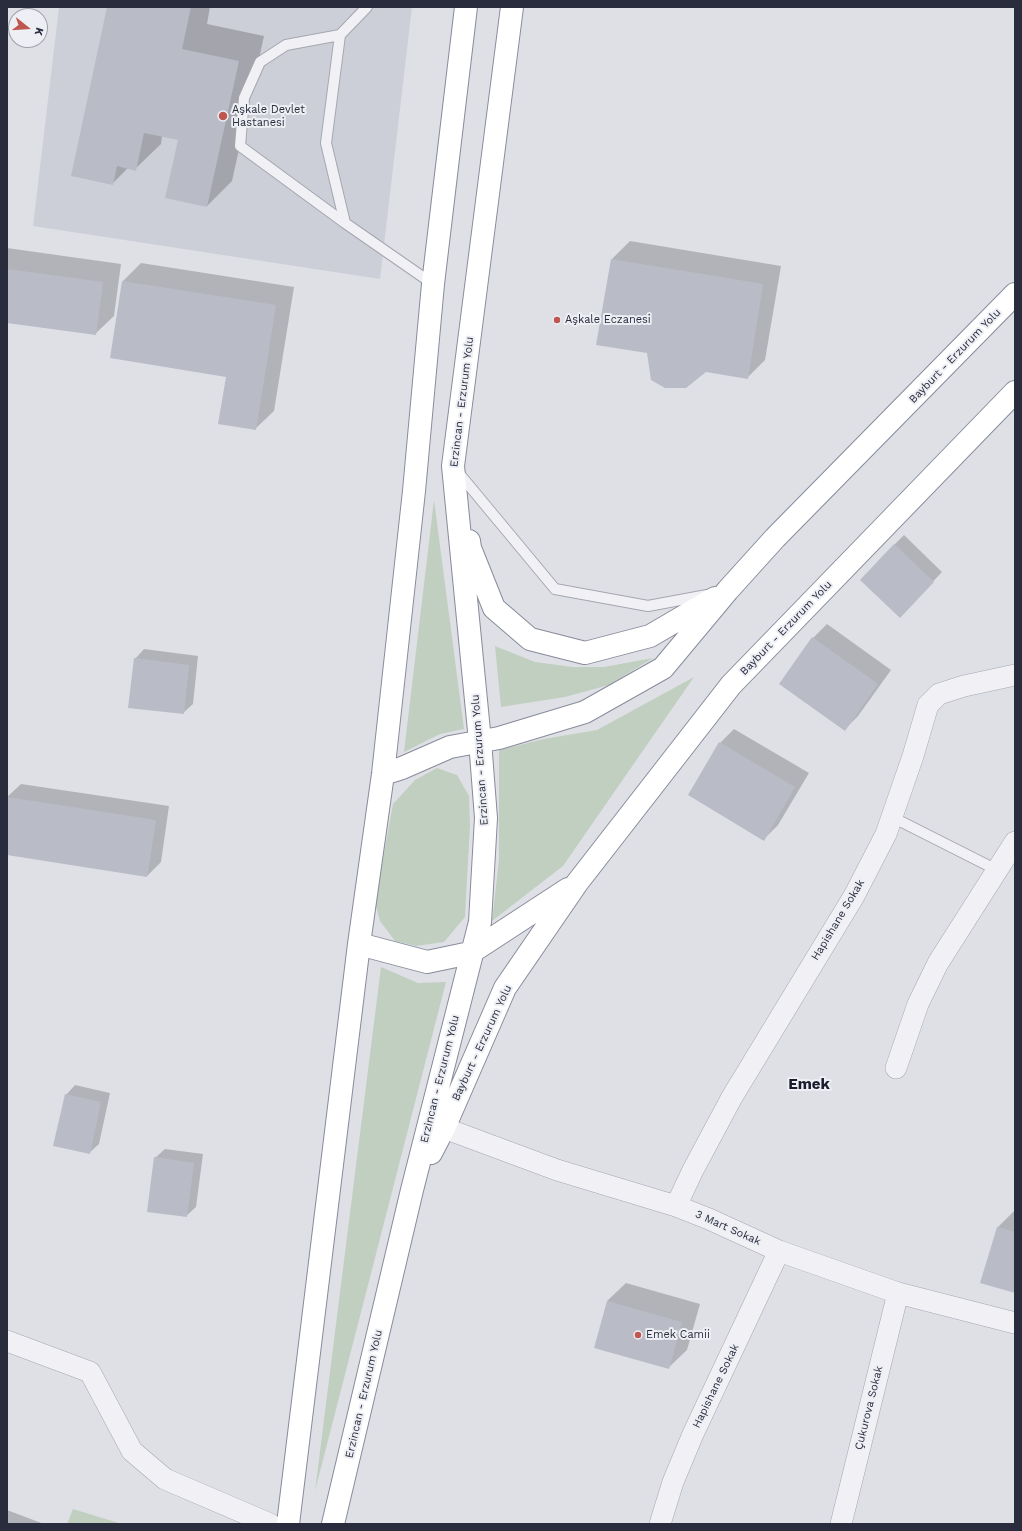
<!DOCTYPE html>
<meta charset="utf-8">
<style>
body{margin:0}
#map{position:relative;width:1022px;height:1531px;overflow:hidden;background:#dfe0e6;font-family:"Work Sans",sans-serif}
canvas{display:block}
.frame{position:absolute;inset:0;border:8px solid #292c3c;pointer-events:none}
.north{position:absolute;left:8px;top:8px;width:40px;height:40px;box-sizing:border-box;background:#eeeff4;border:1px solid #9fa1aa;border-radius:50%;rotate:107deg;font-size:11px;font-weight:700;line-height:16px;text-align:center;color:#292c3c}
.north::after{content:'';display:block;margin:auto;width:14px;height:18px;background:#c0574f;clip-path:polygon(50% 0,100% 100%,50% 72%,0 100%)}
</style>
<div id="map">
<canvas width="1022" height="1531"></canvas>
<div class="frame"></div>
<div class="north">K</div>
</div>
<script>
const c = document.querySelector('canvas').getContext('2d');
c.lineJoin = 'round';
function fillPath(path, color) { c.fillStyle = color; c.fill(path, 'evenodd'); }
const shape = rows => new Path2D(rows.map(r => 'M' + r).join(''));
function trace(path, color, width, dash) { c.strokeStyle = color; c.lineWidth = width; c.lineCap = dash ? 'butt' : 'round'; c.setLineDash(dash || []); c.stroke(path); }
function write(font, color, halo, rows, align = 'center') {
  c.font = font + ' "Work Sans",sans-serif'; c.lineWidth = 4; c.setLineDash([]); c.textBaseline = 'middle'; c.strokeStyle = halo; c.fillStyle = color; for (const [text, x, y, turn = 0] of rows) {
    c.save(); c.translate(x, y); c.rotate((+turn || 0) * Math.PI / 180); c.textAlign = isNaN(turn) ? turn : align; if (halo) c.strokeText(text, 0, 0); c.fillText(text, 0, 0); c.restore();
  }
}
fillPath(shape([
 [59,7,412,7,380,279,33,226]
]), '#cdcfd8');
fillPath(shape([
 [434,500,464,729,440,734,404,752],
 [495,646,535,662,573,667,604,667,653,658,609,685,565,697,501,707],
 [694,677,563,866,492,921,499,860,499,750,544,739,597,730],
 [437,768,457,775,469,796,470,825,465,917,444,942,416,946,395,941,380,921,375,902,393,804,415,780],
 [381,967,418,983,446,982,315,1491],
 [73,1509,122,1524,67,1524]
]), '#c1cfc1');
fillPath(shape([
 [108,7,210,7,207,24,264,36,232,181,207,206,179,139,162,136,161,144,135,169,128,168,112,184],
 [630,241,781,266,765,360,747,378,648,352,612,259],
 [7,248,121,264,114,316,95,334,7,322],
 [141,263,294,287,274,411,255,429,227,376,123,281],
 [904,535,942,572,909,607,894,545],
 [827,624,891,670,858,716,844,730,813,638],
 [144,649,198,656,193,704,183,713,135,659],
 [734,729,809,773,778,825,764,839,720,743],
 [21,784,169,806,161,862,147,876,7,854,7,797],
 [75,1085,110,1093,99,1144,89,1153,66,1095],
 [165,1149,203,1154,196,1207,186,1216,155,1158],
 [1015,1210,1015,1292,981,1282,998,1227],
 [626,1283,700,1304,687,1350,668,1368,607,1301],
 [7,1510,44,1524,7,1524]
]), '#0003');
fillPath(shape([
 [107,7,191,7,182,49,239,61,207,207,165,198,178,140,144,133,136,171,117,166,113,185,71,176],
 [611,259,763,284,748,379,706,372,686,388,665,388,651,380,647,353,596,345],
 [7,269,103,282,96,335,7,323],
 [122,281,276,305,256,430,218,424,226,377,110,358],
 [894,544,934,582,900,618,860,580],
 [812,637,878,684,845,731,779,684],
 [134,658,189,665,184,714,128,708],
 [719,742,795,787,764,841,688,795],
 [7,797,156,820,147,877,7,855],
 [65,1094,101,1102,90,1154,53,1146],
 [154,1157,194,1163,187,1217,147,1212],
 [997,1227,1015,1232,1015,1293,980,1283],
 [607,1301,682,1322,669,1369,594,1348]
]), '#b9bbc6');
const service = shape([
 [367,7,340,35,326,143,345,223,433,284],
 [340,35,286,45,260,62,244,98,240,146,345,223],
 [457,471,555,589,648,606,707,595],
 [892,817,997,870]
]);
const minor = shape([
 [896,1068,918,1004,938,963,1015,842],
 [444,1128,557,1170,676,1206,709,1219,779,1251,898,1293,1015,1323],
 [676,1206,693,1170,732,1097,854,896,886,834,913,756,928,705,939,694,964,686,1015,675],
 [7,1341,90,1372,132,1451,165,1479,270,1524],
 [660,1524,673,1482,693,1434,779,1251],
 [841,1524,898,1293]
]);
const trunk = shape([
 [469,541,470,548,494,608,530,639,585,653,650,636,715,598],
 [383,774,402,768,450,747,499,738,585,712,663,668,728,590,775,538,1015,294],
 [359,944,427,962,470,953,568,889],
 [431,1153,444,1128,505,988,577,883,731,685,1015,392],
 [288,1524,359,944,383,774,414,491,433,284,466,7],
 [333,1524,412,1190,480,922,486,818,480,741,453,466,512,7]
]);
trace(service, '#a5a6b0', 12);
trace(minor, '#a5a6b0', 22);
trace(trunk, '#888b9b', 24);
trace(service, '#f1f1f5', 10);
trace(minor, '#f1f1f5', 21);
trace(trunk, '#fff', 22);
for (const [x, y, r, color] of [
 [223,116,5,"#c0574f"],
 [557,320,4,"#c0574f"],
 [638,1335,4,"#c0574f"]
]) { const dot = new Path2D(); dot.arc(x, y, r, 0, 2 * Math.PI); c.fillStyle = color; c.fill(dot); trace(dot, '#eeeff4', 1.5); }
write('11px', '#292c3c', '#eeeff4', [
 ["Aşkale Devlet",232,110],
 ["Hastanesi",232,123],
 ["Aşkale Eczanesi",565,320],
 ["Emek Camii",646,1335]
], 'left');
write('11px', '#292c3c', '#eeeff4', [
 ["Bayburt - Erzurum Yolu",955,356,-46],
 ["Erzincan - Erzurum Yolu",462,402,-83],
 ["Bayburt - Erzurum Yolu",786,628,-46],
 ["Erzincan - Erzurum Yolu",480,760,-94],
 ["Hapishane Sokak",838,920,-59],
 ["Bayburt - Erzurum Yolu",482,1043,-65],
 ["Erzincan - Erzurum Yolu",440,1079,-76],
 ["3 Mart Sokak",728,1228,24],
 ["Hapishane Sokak",716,1386,-64],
 ["Erzincan - Erzurum Yolu",364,1394,-77],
 ["Çukurova Sokak",869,1408,-76]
]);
write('bold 15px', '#1b1d2d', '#eeeff4', [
 ["Emek",809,1085]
]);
</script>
